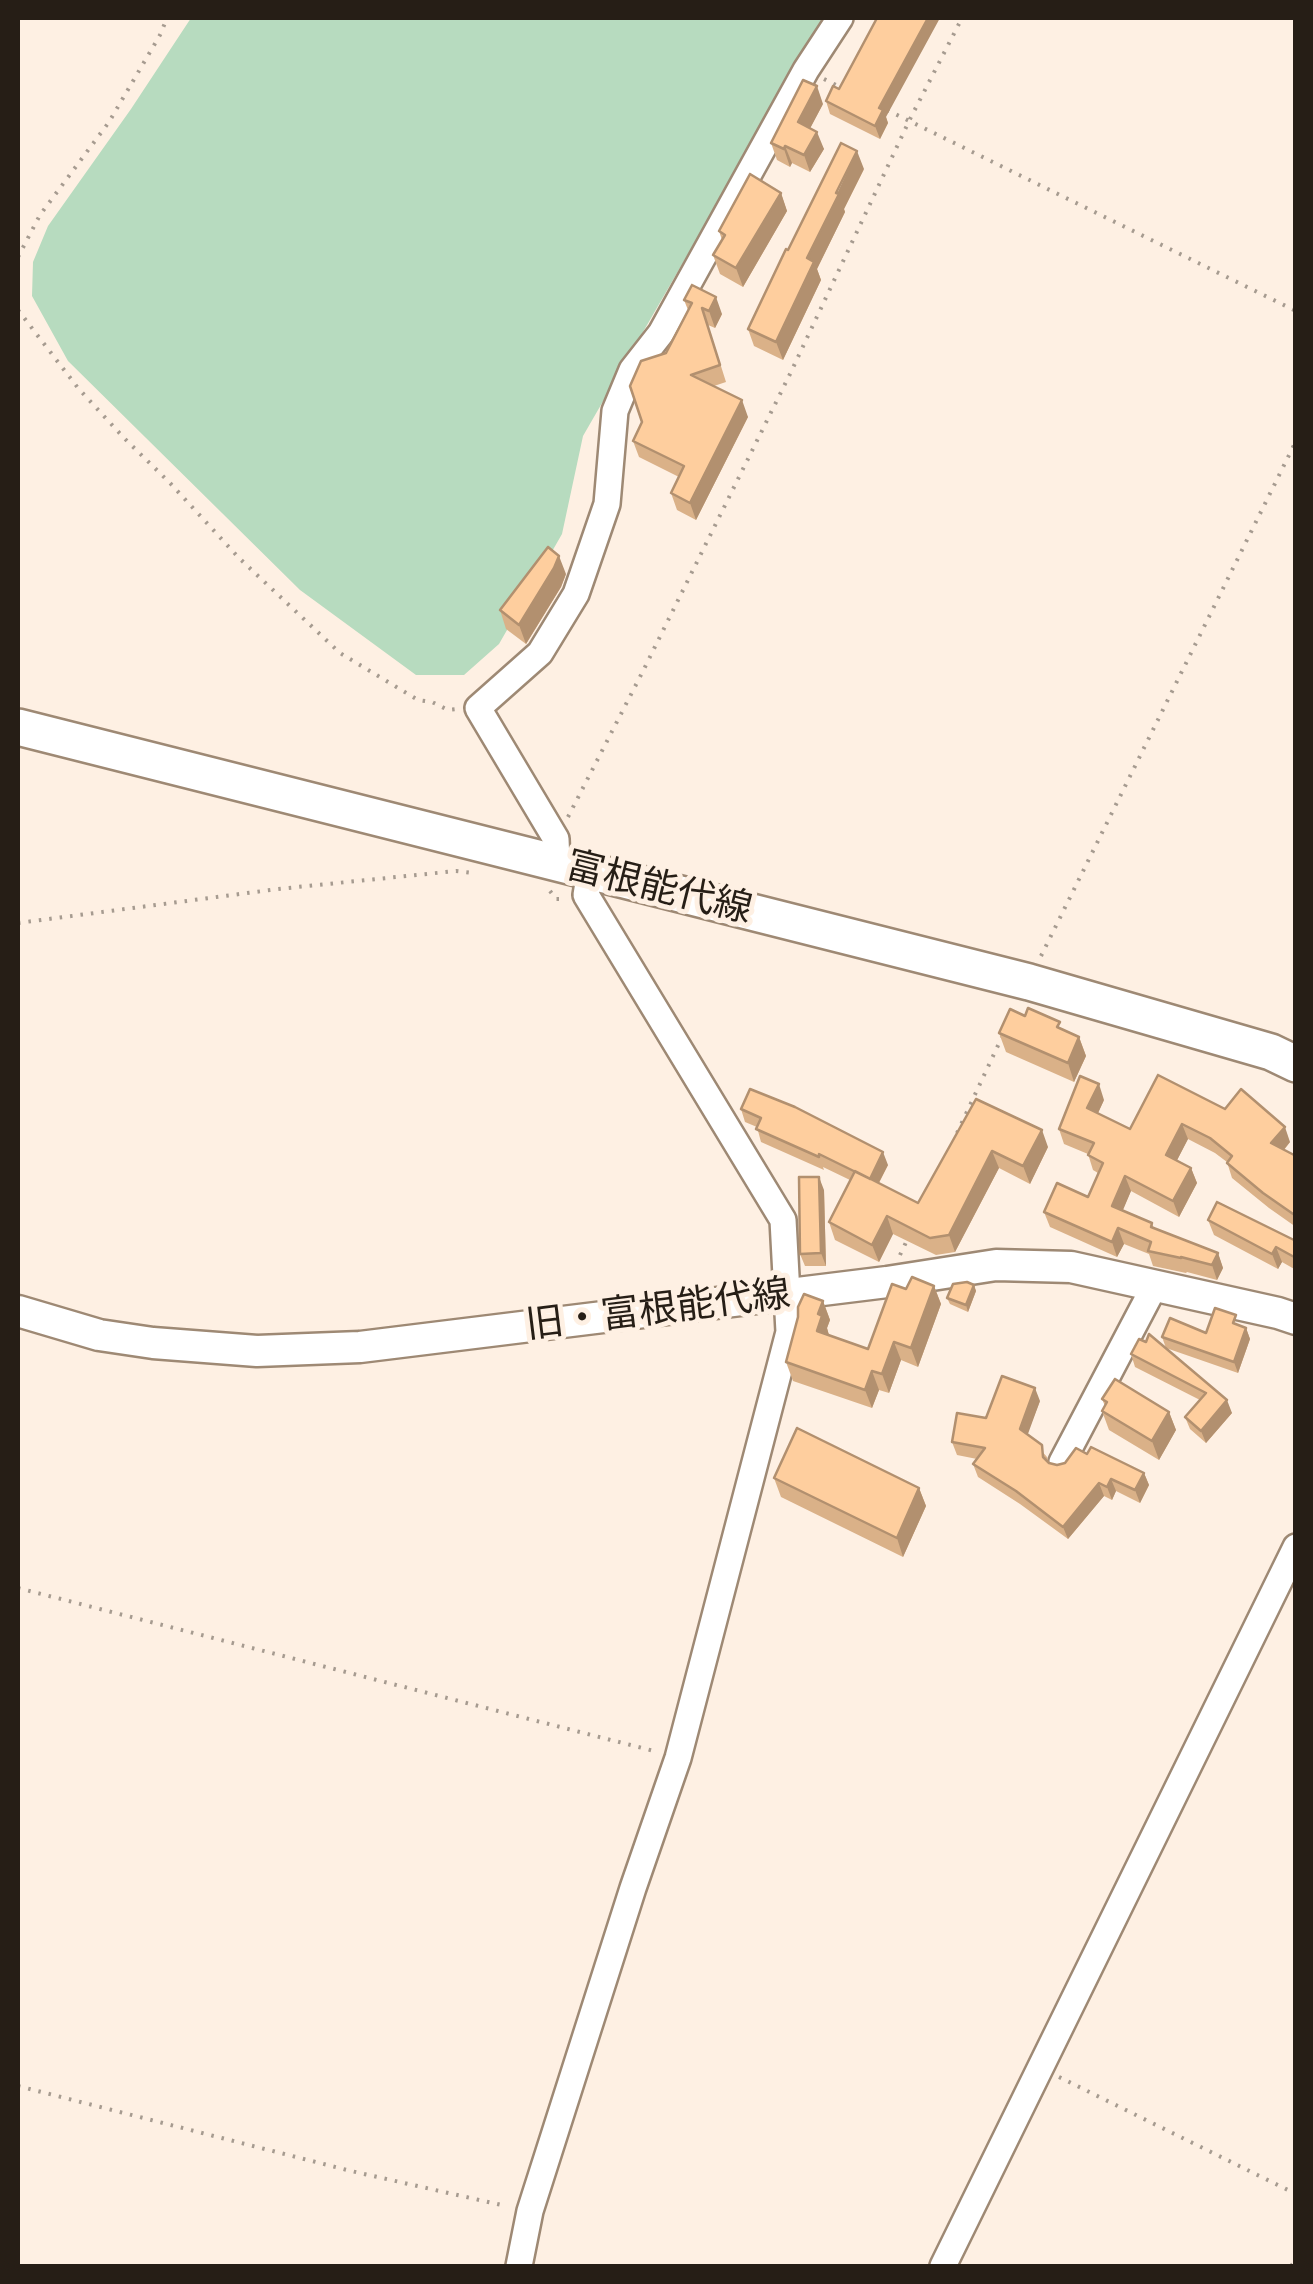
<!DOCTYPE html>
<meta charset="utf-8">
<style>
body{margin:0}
#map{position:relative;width:1313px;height:2284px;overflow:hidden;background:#fef0e3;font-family:"Alegreya Sans",sans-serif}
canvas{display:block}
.frame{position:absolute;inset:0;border:20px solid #261e16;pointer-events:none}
</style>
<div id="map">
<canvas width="1313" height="2284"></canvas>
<div class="frame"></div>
</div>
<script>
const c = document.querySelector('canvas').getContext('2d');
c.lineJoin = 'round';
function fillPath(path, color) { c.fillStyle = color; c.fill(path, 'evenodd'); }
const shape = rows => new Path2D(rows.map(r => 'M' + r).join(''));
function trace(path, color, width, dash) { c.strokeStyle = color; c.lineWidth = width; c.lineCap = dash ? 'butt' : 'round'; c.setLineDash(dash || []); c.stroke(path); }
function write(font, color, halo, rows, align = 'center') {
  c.font = font + ' "Alegreya Sans","Noto Sans JP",sans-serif'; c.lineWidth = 10; c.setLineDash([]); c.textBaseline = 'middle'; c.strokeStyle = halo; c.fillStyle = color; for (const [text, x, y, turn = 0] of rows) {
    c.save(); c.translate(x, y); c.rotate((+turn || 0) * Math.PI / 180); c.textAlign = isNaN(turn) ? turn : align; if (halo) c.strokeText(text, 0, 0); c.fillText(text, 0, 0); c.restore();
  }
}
fillPath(shape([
 [191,18,824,18,583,436,562,534,499,644,464,675,416,675,300,590,68,361,32,296,33,262,48,226,131,109]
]), '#b7dbbf');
const minor = shape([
 [557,862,556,839,478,708,540,653,576,594,607,504,615,411,632,370,661,333,806,70,840,18],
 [1062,1462,1155,1285],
 [519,2266,530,2211,633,1888,678,1758,789,1332,783,1220,586,895,590,871],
 [943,2266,1296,1547]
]);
const tertiary = shape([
 [18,1311,99,1335,153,1343,257,1351,360,1347,887,1282,996,1265,1071,1267,1278,1313,1296,1319]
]);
const secondary = shape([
 [18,727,1029,982,1271,1052,1296,1064]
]);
trace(minor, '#9e8974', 30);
trace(tertiary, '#9e8974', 35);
trace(secondary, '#9e8974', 40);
trace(shape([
 [824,79,842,88],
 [887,110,1296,311],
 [18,257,40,215,109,122,160,35,167,18],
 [18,310,78,388,125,439,170,483,239,558,340,653,418,700,432,702,448,710,458,709],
 [568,817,642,673,790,374,909,121,962,18],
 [550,891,556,899,567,899],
 [18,923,278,889,456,871,473,873],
 [1041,956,1296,441],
 [957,1133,1002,1037],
 [900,1255,909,1236],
 [18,1588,654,1751],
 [1059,2077,1296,2194],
 [18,2086,351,2171,506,2206],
 [1291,2266,1296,2260]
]), '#a69b90', 4, [2.5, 8]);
trace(minor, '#fff', 25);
trace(tertiary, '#fff', 30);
trace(secondary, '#fff', 35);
fillPath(shape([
 [826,101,886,117,888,123,880,139,830,114],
 [823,104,810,128,824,149,810,172,792,163,790,167,777,160,771,143],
 [864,169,844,209,845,212,817,269,821,280,783,360,754,346,748,329,788,250],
 [781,193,787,211,743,287,720,274,713,255,722,240,719,231],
 [684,300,722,314,715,328,708,325,726,382,714,386,748,417,696,520,677,510,671,493,679,477,639,457,633,441,642,422,666,353,688,310],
 [566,574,561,587,526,644,506,629,500,610],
 [1025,1016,1079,1037,1086,1056,1074,1082,1006,1052,999,1033],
 [1158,1075,1290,1142,1284,1150,1296,1156,1296,1227,1269,1208,1232,1178,1227,1162,1215,1153,1188,1139,1177,1160,1191,1168,1197,1183,1179,1217,1131,1191,1122,1211,1152,1223,1154,1229,1218,1253,1223,1268,1217,1280,1187,1272,1186,1273,1153,1266,1149,1254,1124,1244,1117,1257,1050,1227,1044,1212,1088,1197,1098,1173,1093,1170,1088,1154,1064,1144,1059,1129,1104,1100,1098,1113,1130,1129],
 [976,1099,1048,1147,1030,1184,999,1168,955,1252,936,1255,893,1234,879,1262,835,1240,829,1222,850,1180,823,1167,824,1170,761,1142,757,1127,745,1122,741,1109,888,1165,879,1183,918,1203],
 [824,1190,826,1266,805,1266,800,1254],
 [1208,1220,1296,1241,1296,1270,1282,1262,1278,1269,1214,1235],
 [974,1285,976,1291,968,1312,950,1304,947,1298],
 [934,1286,941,1304,918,1367,901,1360,889,1393,879,1390,872,1408,793,1381,786,1362,823,1301,830,1320,827,1328,829,1336,868,1349,906,1289],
 [1239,1325,1246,1328,1250,1339,1238,1373,1166,1348,1232,1413,1206,1443,1190,1429,1185,1417,1200,1400,1135,1367,1131,1354,1166,1348,1162,1337,1206,1333],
 [1102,1399,1169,1412,1176,1430,1159,1460,1109,1430,1102,1411,1105,1406],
 [1040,1401,1027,1434,1047,1457,1049,1463,1057,1465,1065,1463,1087,1454,1144,1473,1149,1485,1140,1503,1116,1491,1112,1500,1104,1496,1068,1539,1020,1504,978,1477,973,1464,977,1459,957,1455,952,1442,986,1418],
 [774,1478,919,1488,926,1506,903,1557,781,1497]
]), '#dab188');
fillPath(shape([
 [928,18,940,18,886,117,888,123,880,139,875,126,879,108],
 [817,86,823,104,804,140,798,122],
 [817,132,824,149,810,172,804,155],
 [785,146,792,163,790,167,784,149],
 [857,151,864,169,844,209,845,212,817,269,821,280,783,360,776,342,807,258],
 [781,193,787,211,743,287,736,268],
 [716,297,722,314,715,328,709,311],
 [742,400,748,417,696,520,690,503],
 [559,556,566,574,561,587,526,644,519,625],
 [1079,1037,1086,1056,1074,1082,1068,1063],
 [1099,1084,1104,1100,1093,1124,1087,1108],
 [1182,1124,1188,1139,1172,1170,1166,1155],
 [1285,1127,1290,1142,1277,1158,1271,1143],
 [1042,1130,1048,1147,1030,1184,1023,1166],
 [992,1151,999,1168,955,1252,949,1235],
 [883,1152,888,1165,874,1192,869,1179],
 [1191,1168,1197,1183,1179,1217,1173,1201],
 [1125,1176,1131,1191,1118,1222,1112,1206],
 [819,1177,824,1190,826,1266,821,1253],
 [887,1216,893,1234,879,1262,872,1245],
 [1118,1228,1124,1244,1117,1257,1112,1242],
 [1276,1247,1282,1262,1278,1269,1272,1254],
 [1218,1253,1223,1268,1217,1280,1212,1265],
 [974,1285,976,1291,968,1312,966,1305],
 [934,1286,941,1304,918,1367,911,1348],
 [823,1301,830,1320,827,1328,829,1335,823,1350,817,1331,818,1314],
 [1246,1328,1250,1339,1238,1373,1234,1362],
 [894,1342,901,1360,889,1393,882,1374],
 [872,1371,879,1390,872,1408,865,1390],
 [1035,1388,1040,1401,1025,1442,1020,1429],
 [1227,1400,1232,1413,1206,1443,1201,1431],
 [1169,1412,1176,1430,1159,1460,1152,1441],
 [1144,1473,1149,1485,1140,1503,1135,1490],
 [1111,1479,1116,1491,1112,1500,1107,1487],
 [1099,1483,1104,1496,1068,1539,1063,1527],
 [919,1488,926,1506,903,1557,897,1538]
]), '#b2906f');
const building = shape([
 [877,18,928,18,879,108,883,110,875,126,826,101,833,86,839,89,877,18],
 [803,80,817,86,798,122,817,132,804,155,785,146,784,149,771,143,803,80],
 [841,143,857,151,836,193,839,194,807,258,814,262,776,342,748,329,786,249,788,250,841,143],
 [750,174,781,193,736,268,713,255,725,235,719,231,750,174],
 [692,285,716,297,709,311,702,308,720,365,691,375,742,400,690,503,671,493,684,466,633,441,642,422,630,386,641,361,666,353,692,303,684,300,692,285],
 [548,547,559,556,554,568,519,625,500,610,548,547],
 [1028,1008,1060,1022,1057,1027,1079,1037,1068,1063,999,1033,1010,1009,1025,1016,1028,1008],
 [1158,1075,1225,1109,1241,1089,1285,1127,1271,1143,1296,1156,1296,1216,1263,1193,1227,1163,1232,1156,1210,1138,1182,1124,1166,1155,1191,1168,1173,1201,1125,1176,1112,1206,1152,1223,1151,1227,1218,1253,1212,1265,1181,1257,1181,1258,1148,1251,1151,1242,1118,1228,1112,1242,1044,1212,1057,1183,1088,1197,1103,1163,1088,1155,1094,1143,1059,1129,1080,1076,1099,1084,1087,1108,1130,1129,1158,1075],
 [750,1089,795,1107,883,1152,870,1179,819,1154,819,1157,756,1129,761,1118,741,1109,750,1089],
 [976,1099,1042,1130,1023,1166,992,1151,949,1235,930,1238,887,1216,872,1245,829,1222,855,1171,918,1203,976,1099],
 [799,1177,819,1177,821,1253,800,1254,799,1177],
 [1217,1202,1296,1241,1296,1258,1276,1247,1272,1254,1208,1220,1217,1202],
 [912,1277,934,1286,911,1348,894,1342,882,1374,872,1371,865,1390,786,1362,798,1317,798,1307,804,1294,823,1301,818,1314,822,1316,817,1331,868,1349,892,1284,906,1289,912,1277],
 [967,1282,974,1285,966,1305,947,1298,953,1284,967,1282],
 [1215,1308,1236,1315,1233,1323,1246,1328,1234,1362,1162,1337,1170,1318,1206,1333,1215,1308],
 [1149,1334,1227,1400,1201,1431,1185,1417,1206,1393,1131,1354,1139,1339,1146,1342,1149,1334],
 [1002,1376,1035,1388,1020,1429,1042,1445,1043,1457,1049,1463,1057,1465,1065,1463,1076,1448,1087,1454,1091,1447,1144,1473,1135,1490,1111,1479,1107,1487,1099,1483,1063,1527,1016,1491,973,1464,985,1448,952,1442,957,1413,986,1418,1002,1376],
 [1115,1379,1169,1412,1152,1441,1102,1411,1107,1402,1102,1399,1115,1379],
 [797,1428,919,1488,897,1538,774,1478,797,1428]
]);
fillPath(building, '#fece9e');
trace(building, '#b2906f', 2.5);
write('38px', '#261e16', '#fef0e3', [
 ["富根能代線",659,888,14],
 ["旧・富根能代線",658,1310,-7]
]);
</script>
